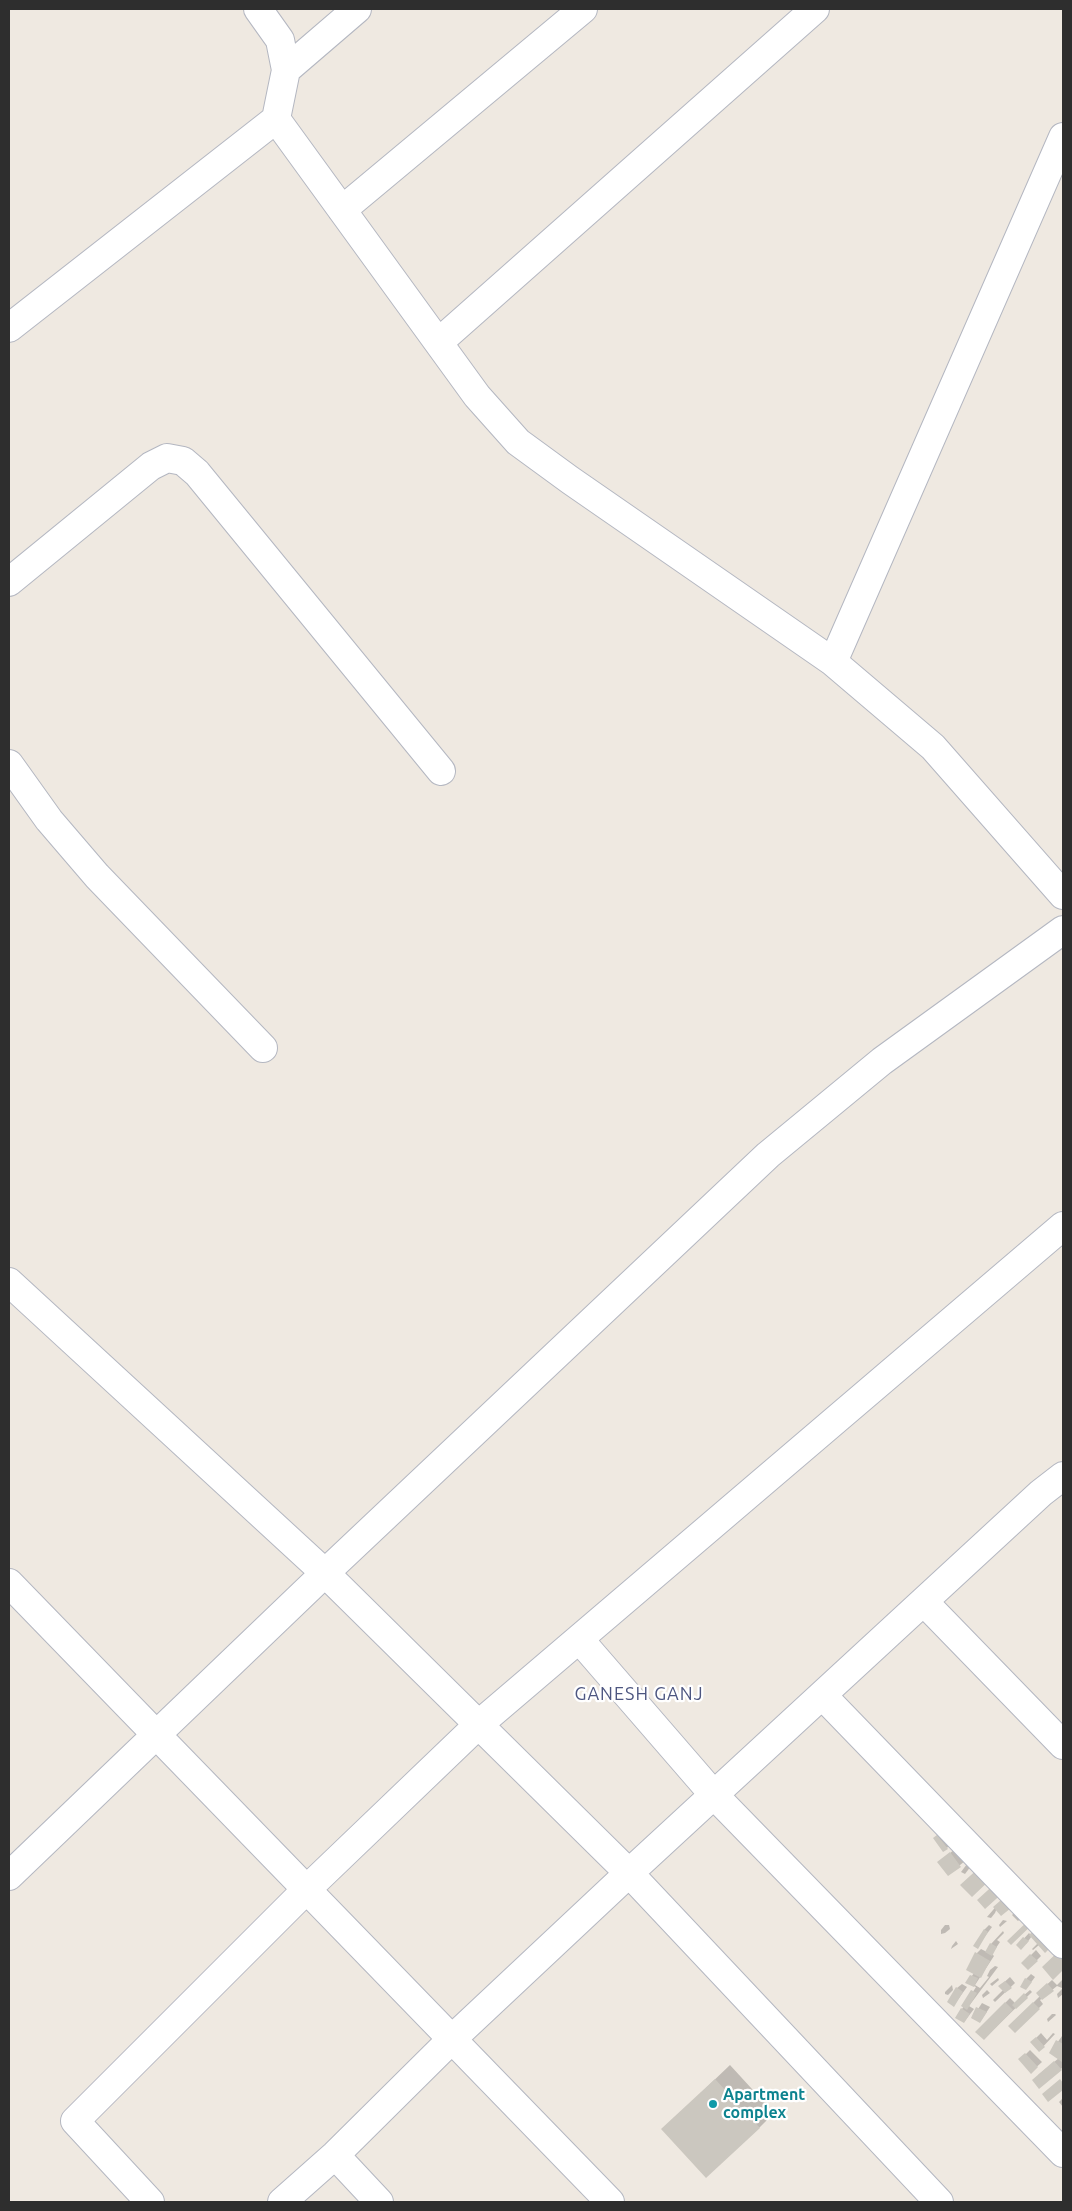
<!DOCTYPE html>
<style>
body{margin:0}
#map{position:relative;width:1072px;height:2211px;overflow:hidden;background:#efe9e1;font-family:Ubuntu,sans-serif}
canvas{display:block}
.frame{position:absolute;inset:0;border:10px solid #2e2e2e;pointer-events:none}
</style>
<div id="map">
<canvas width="1072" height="2211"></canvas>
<div class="frame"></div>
</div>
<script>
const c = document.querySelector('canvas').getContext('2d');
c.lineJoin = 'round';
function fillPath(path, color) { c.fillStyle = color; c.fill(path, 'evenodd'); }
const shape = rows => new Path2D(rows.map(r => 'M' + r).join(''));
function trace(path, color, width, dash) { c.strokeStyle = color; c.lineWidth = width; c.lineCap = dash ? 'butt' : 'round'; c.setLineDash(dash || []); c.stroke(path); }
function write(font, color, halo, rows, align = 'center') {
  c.font = font + ' Ubuntu,sans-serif'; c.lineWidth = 4.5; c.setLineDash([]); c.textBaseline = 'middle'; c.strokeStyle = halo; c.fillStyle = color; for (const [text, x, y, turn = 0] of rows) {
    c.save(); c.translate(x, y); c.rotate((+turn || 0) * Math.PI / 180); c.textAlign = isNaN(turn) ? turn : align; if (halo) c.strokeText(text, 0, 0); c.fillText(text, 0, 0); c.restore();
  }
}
fillPath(shape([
 [939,1834,951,1843,947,1848,934,1838],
 [955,1849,965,1861,949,1874,944,1858],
 [967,1864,971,1866,965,1874,961,1872],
 [1026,1901,1032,1907,1018,1921,1012,1915],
 [999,1903,995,1913,991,1918,987,1917],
 [1003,1920,1007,1921,1000,1927,999,1925],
 [945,1925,949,1925,950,1929,945,1933,941,1934,941,1930],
 [989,1925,992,1927,977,1947,984,1930],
 [1003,1931,1004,1933,997,1940,1000,1942,992,1954,994,1956,975,1985,980,1988,989,1977,987,1976,990,1970,995,1966,998,1967,969,2006,974,2009,964,2022,962,2009,976,1987,967,1983,974,1973,977,1953,981,1949,987,1952,991,1944],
 [1029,1933,1039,1945,1033,1950,1032,1949,1038,1943,1032,1936,1026,1944,1018,1945],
 [956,1941,958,1944,951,1949,952,1946],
 [1036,1950,1041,1956,1029,1968,1023,1963],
 [1031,1974,1035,1977,1026,1989,1026,1979],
 [1010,1977,1015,1983,995,2002,993,2000,1003,1990,1000,1986],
 [998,1978,999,1980,992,1986,990,1984],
 [1063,1979,1063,1986,1062,1988,1057,1986,1040,2000,1043,2004,1015,2032,1010,2026,1040,1996,1042,1989,1052,1980,1057,1985],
 [962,1984,967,1987,954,2005,957,1988],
 [952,1985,953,1990,948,1995,945,1994,945,1992],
 [1062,1989,1063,1994,1058,1998,1057,1994],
 [987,1990,990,1993,983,1998,982,1995],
 [1030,1990,1032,1992,984,2039,977,2032,1010,1998,1015,2003],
 [982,2003,990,2007,980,2022,972,2018],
 [1052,2014,1055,2014,1056,2015,1048,2022,1047,2019],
 [1041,2033,1047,2040,1053,2033,1055,2034,1039,2051,1032,2042],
 [1062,2036,1063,2067,1061,2069,1038,2075,1059,2058,1050,2053],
 [1030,2050,1042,2062,1031,2072,1020,2060],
 [730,2065,774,2113,759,2128,663,2129],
 [1063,2098,1063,2107,1059,2102]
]), '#0003');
fillPath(shape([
 [937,1835,948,1849,943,1852,933,1838],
 [950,1852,961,1867,948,1876,937,1862],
 [981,1866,992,1878,972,1897,960,1885],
 [998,1881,1006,1890,985,1909,977,1900],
 [1008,1894,1016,1904,1001,1916,993,1907],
 [1033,1916,1037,1920,1011,1945,1007,1941],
 [1041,1924,1057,1941,1045,1953,1029,1935],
 [984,1929,988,1932,978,1949,973,1946],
 [1023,1937,1029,1941,1021,1950,1016,1945],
 [990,1943,997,1947,992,1956,985,1952],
 [1063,1947,1063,1970,1053,1980,1042,1967],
 [975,1952,990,1961,981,1978,966,1970],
 [1030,1954,1038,1961,1028,1970,1021,1963],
 [970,1975,978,1978,974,1987,965,1983],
 [1025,1978,1032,1982,1026,1990,1020,1987],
 [1005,1981,1012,1988,1005,1993,998,1986],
 [1047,1983,1054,1991,1042,2000,1036,1993],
 [956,1987,963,1992,954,2007,947,2002],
 [971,1990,977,1993,967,2010,961,2006],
 [1024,1993,1028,1998,1016,2009,1012,2005],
 [1005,2002,1013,2010,984,2040,975,2032],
 [1033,2002,1040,2009,1015,2033,1008,2026],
 [976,2007,987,2012,980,2023,971,2018],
 [961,2008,970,2014,964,2023,955,2018],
 [1036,2037,1045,2047,1039,2052,1030,2042],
 [1056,2040,1063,2044,1062,2062,1049,2053],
 [1025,2053,1038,2067,1031,2074,1018,2059],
 [1054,2061,1062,2070,1039,2089,1032,2080],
 [715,2079,760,2128,706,2178,661,2129],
 [1060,2079,1063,2083,1063,2090,1048,2102,1042,2094]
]), '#cbc7bf');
const minor = shape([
 [258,9,280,40,286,70,276,119],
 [286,70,357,9],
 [342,210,583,9],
 [9,328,276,119,477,396,518,442,570,480,833,662,933,747,1063,895],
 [439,342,815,9],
 [9,582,151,466,167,458,183,461,197,473,441,771],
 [833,662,1063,137],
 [9,764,49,820,97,876,263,1048],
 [9,1282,325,1573,629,1873,939,2202],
 [9,1583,610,2202],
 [924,1602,1063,1745],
 [579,1639,714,1795,1063,2153],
 [822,1695,1063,1944],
 [9,1876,325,1573,768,1155,882,1061,1063,930],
 [335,2155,379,2202],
 [150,2202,75,2121,307,1889,478,1725,1063,1226],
 [282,2202,335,2155,452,2039,629,1873,1041,1493,1063,1476]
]);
trace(minor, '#b4b7c1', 30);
trace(minor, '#fff', 28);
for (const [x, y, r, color] of [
 [713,2104,5,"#0f9aa8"]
]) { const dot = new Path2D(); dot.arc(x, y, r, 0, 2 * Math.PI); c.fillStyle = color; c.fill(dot); trace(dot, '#fff', 2); }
write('bold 16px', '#0d838f', '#fff', [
 ["Apartment",723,2095],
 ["complex",723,2113]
], 'left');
c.letterSpacing = '1px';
write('18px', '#4d5680', '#fff', [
 ["GANESH GANJ",639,1694]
]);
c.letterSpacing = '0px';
</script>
